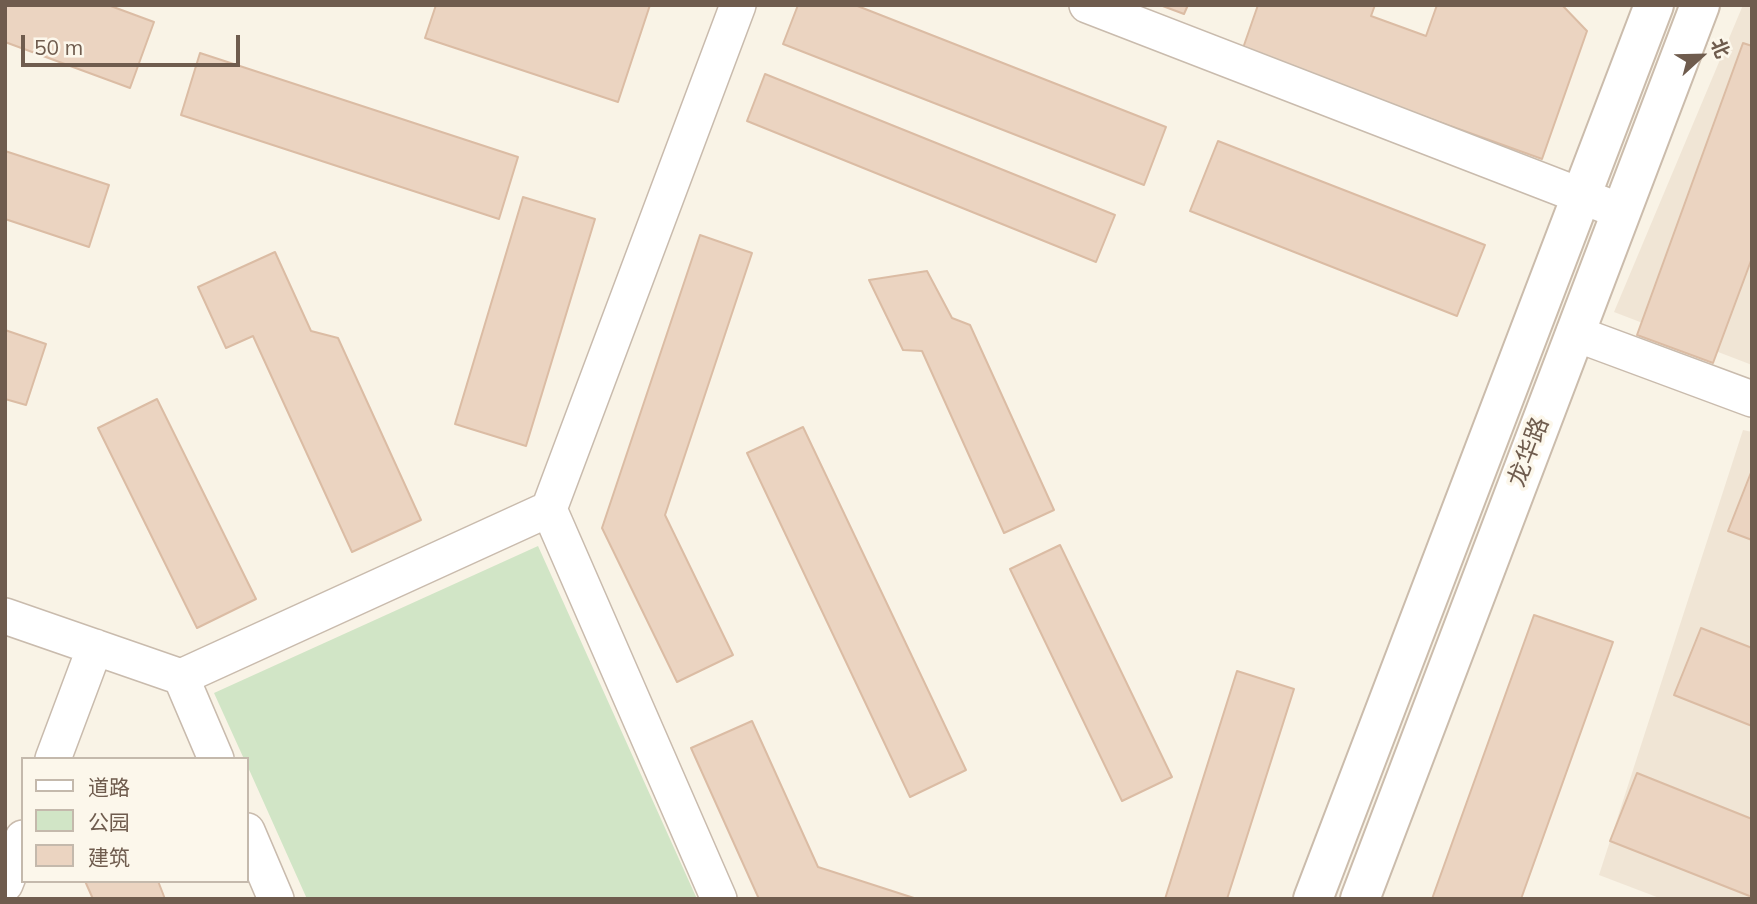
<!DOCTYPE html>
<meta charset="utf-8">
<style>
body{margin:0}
#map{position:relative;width:1757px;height:904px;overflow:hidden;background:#f9f3e6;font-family:Mulish,"Noto Sans SC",sans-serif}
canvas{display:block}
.frame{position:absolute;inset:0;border:7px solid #6f5c4e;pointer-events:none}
.legend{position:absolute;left:21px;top:757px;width:228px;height:126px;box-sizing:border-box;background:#fcf7eb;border:2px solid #c4b9ac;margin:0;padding:9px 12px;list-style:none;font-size:21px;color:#6f5c4e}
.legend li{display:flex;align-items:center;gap:14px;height:35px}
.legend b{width:35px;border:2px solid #c4b9ac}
.north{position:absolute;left:1666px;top:21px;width:70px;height:70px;-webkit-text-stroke:5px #fcf7eb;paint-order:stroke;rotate:68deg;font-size:19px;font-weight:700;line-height:28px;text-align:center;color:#6f5c4e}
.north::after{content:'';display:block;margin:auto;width:24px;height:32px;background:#6f5c4e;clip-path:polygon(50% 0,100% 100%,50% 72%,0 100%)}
.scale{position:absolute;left:21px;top:35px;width:219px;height:32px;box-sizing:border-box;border:4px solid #6f5c4e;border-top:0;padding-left:9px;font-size:21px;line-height:24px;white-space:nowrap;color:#6f5c4e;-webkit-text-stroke:5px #fcf7eb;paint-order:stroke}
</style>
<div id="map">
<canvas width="1757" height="904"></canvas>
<div class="frame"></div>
<ul class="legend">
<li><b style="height:9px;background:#fff"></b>道路</li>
<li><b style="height:19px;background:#d1e5c6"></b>公园</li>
<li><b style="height:19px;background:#ebd4c1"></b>建筑</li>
</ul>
<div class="north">北</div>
<div class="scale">50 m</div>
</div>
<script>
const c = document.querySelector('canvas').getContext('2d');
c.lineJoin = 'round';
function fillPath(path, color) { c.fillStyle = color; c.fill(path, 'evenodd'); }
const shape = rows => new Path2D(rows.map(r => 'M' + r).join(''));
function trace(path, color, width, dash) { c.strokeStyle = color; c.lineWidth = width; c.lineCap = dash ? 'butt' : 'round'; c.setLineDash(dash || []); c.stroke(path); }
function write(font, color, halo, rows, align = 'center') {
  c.font = font + ' Mulish,"Noto Sans SC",sans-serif'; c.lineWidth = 7; c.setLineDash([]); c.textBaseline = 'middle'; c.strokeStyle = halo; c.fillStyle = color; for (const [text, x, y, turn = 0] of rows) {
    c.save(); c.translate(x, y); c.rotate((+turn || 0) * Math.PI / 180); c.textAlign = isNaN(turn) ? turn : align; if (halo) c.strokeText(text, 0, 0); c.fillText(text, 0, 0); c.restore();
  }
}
fillPath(shape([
 [1743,5,1752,5,1752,365,1614,312],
 [1743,430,1752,432,1752,899,1662,899,1599,875]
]), '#f0e5d5');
fillPath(shape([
 [538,546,697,899,307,899,247,765,247,759,244,759,214,693]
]), '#d1e5c6');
const building = shape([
 [5,5,108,5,154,22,130,88,5,42,5,5],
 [436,5,650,5,618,102,425,38,436,5],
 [798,5,855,5,1166,127,1144,185,783,44,798,5],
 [1160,5,1188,5,1184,14,1160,5],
 [1258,5,1375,5,1371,16,1426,36,1437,5,1562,5,1587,31,1542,159,1242,51,1258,5],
 [1743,43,1752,46,1752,258,1713,363,1637,335,1743,43],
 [200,53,518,157,499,219,181,115,200,53],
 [765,74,1115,215,1096,262,747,121,765,74],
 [1218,141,1485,245,1457,316,1190,211,1218,141],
 [5,151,109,185,89,247,5,219,5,151],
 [523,197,595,219,526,446,455,424,523,197],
 [700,235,752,253,665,515,733,655,677,682,602,528,700,235],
 [275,252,311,331,338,338,421,520,352,552,253,336,226,348,198,287,275,252],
 [927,271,952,318,970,325,1054,510,1004,533,922,351,903,350,869,280,927,271],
 [5,330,46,344,26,405,5,399,5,330],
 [157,399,256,599,197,628,98,428,157,399],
 [803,427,966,770,910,797,747,453,803,427],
 [1752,470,1752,540,1728,531,1752,470],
 [1060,545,1172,777,1122,801,1010,569,1060,545],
 [1534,615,1613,642,1521,899,1432,899,1534,615],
 [1701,628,1752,648,1752,726,1674,695,1701,628],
 [1237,671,1294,689,1227,899,1165,899,1237,671],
 [752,721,818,867,917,899,759,899,691,748,752,721],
 [1637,773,1752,819,1752,897,1610,841,1637,773],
 [85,881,158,881,165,899,93,899,85,881]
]);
fillPath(building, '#ebd4c1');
trace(building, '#dbbca4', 2);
const street = shape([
 [1087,5,1620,211],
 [1574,333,1752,399],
 [5,616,181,677],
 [53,759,95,647],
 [216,759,181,677,549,509],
 [247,831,276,899],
 [5,884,23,838],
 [719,899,549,509,738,5]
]);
const secondary = shape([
 [1313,899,1654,5],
 [1360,899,1700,5]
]);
trace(street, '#c9bbad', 38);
trace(secondary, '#cbbcac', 42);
trace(street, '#fff', 35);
trace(secondary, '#fff', 38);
write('24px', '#6f5c4e', '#fcf7eb', [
 ["龙华路",1529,452,-69]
]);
</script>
